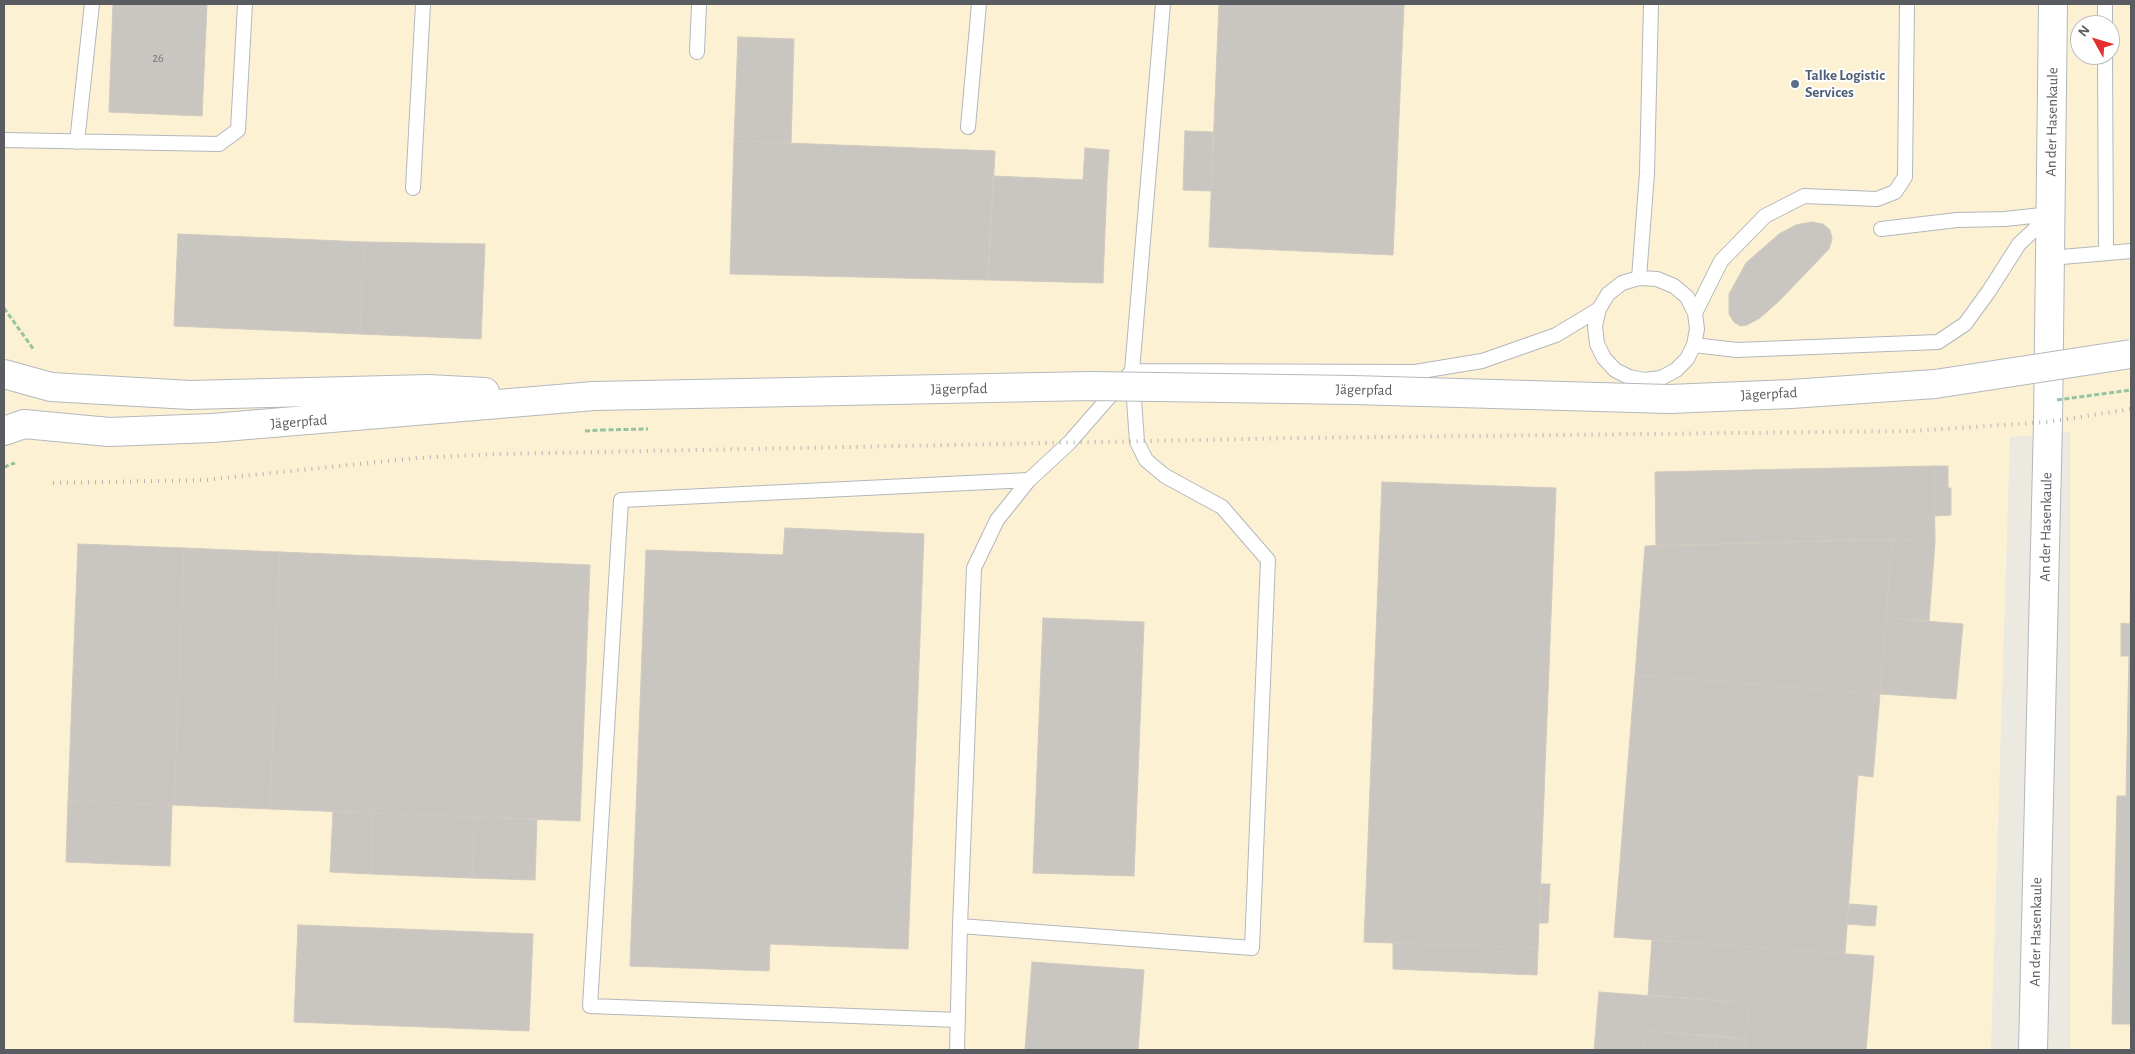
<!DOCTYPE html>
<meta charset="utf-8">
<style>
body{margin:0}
#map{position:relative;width:2135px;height:1054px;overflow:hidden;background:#ece9e0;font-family:"Alegreya Sans",sans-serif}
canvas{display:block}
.frame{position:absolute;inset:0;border:5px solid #595d61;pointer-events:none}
.north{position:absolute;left:2070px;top:15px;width:50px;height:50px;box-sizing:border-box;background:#fff;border:1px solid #bdbec0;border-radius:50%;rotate:309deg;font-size:14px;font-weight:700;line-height:20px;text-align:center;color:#595d61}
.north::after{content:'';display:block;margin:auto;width:18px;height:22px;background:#e5302d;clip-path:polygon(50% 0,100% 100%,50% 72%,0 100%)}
</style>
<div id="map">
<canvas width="2135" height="1054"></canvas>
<div class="frame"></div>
<div class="north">N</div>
</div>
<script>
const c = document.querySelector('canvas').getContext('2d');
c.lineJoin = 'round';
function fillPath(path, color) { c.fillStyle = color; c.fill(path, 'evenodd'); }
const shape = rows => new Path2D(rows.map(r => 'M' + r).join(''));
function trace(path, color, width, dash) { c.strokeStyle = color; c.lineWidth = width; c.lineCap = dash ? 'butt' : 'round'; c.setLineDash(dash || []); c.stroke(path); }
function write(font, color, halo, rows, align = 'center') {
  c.font = font + ' "Alegreya Sans",sans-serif'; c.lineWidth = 4; c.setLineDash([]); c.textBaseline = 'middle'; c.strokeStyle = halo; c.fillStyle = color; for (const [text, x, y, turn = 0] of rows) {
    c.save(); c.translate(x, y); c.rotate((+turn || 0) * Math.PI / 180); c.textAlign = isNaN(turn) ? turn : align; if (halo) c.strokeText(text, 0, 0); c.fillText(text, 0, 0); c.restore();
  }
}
fillPath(shape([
 [4,4,2131,4,2131,1050,2070,1050,2070,432,2010,437,1991,1050,4,1050],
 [2080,25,2110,25,2110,55,2080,55]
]), '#fdf1d4');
const building = shape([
 [113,4,207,4,202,116,109,112,113,4],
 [1219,4,1404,4,1393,255,1209,247,1219,4],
 [738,37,794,39,791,143,734,141,738,37],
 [1185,131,1213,132,1211,191,1183,190,1185,131],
 [734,141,995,151,988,280,730,274,734,141],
 [1085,148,1109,150,1107,181,1083,180,1085,148],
 [993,176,1107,181,1103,283,988,280,993,176],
 [1811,222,1823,224,1830,230,1832,239,1829,249,1780,300,1760,318,1747,325,1740,326,1734,322,1729,314,1729,294,1746,263,1779,234,1796,225,1811,222],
 [178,234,364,242,360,334,174,326,178,234],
 [364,242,485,244,481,339,360,334,364,242],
 [1934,466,1935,542,1892,539,1656,546,1655,472,1934,466],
 [1934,466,1948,466,1948,488,1951,488,1951,515,1935,516,1934,466],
 [1382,482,1556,488,1538,948,1364,942,1382,482],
 [785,528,924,534,908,949,770,944,769,971,630,966,646,550,783,555,785,528],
 [1892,539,1935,542,1929,621,1886,618,1892,539],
 [1892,539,1880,694,1635,675,1645,546,1892,539],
 [78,544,184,548,174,805,68,801,78,544],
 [184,548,280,552,270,809,174,805,184,548],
 [280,552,590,565,580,821,270,809,280,552],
 [2131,557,2131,1024,2112,1024,2117,796,2126,796,2129,656,2121,656,2121,623,2130,624,2131,557],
 [1043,618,1144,622,1134,876,1033,873,1043,618],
 [1886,618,1963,624,1956,699,1880,694,1886,618],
 [1635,675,1880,694,1873,777,1858,775,1845,954,1614,937,1635,675],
 [68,801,172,805,170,866,66,862,68,801],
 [333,811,373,813,371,874,330,872,333,811],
 [373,813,475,817,472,878,371,874,373,813],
 [475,817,537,819,535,880,472,878,475,817],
 [1541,884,1550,884,1548,923,1539,923,1541,884],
 [1849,904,1877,906,1875,926,1847,924,1849,904],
 [298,925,533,934,529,1031,294,1022,298,925],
 [1652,940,1874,956,1866,1050,1745,1050,1749,1003,1648,995,1652,940],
 [1393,943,1538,948,1537,975,1393,969,1393,943],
 [1032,962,1144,970,1138,1050,1025,1050,1032,962],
 [1599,992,1749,1003,1746,1039,1646,1031,1644,1050,1594,1050,1599,992],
 [1646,1031,1716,1036,1715,1050,1644,1050,1646,1031],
 [1716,1036,1746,1039,1745,1050,1715,1050,1716,1036]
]);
fillPath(building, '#c9c5c0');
trace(building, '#d0cabf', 1);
const lane = shape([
 [1163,4,1132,371,1415,372,1482,361,1556,335,1599,309],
 [2105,4,2105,25],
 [697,52,699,4],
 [2105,55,2106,253],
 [968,127,979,4],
 [4,140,219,144,238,130,245,4],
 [77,142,92,4],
 [413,188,423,4],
 [1881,229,1957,220,2005,219,2051,214],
 [2050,258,2131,251],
 [1639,278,1647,173,1651,4],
 [1695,313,1687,297,1674,286,1657,279,1639,278,1622,283,1608,294,1599,309,1595,326,1597,344,1604,358,1615,370,1629,377,1645,380,1661,378,1676,370,1687,359,1694,345,1697,329,1695,313,1721,261,1765,216,1804,196,1877,199,1895,192,1905,177,1907,4],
 [1694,345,1737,350,1938,342,1965,324,1989,291,2019,244,2050,215],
 [958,1020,590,1006,621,500,1029,480],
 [957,1050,960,926,974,568,997,520,1029,480,1069,443,1132,371,1137,442,1146,460,1165,476,1222,507,1268,560,1252,948,960,926]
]);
const street = shape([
 [2033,1050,2048,422,2053,4]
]);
const secondary = shape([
 [4,374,51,387,190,395,428,389,485,392],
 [4,431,24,424,109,432,212,428,594,396]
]);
trace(lane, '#b3b7bb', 16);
trace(street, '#b3b7bb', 30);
trace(secondary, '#b4b8bd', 30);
trace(shape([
 [4,308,34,350],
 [585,431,601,430],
 [4,467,15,463]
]), '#96c4a1', 3, [5, 2.5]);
trace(lane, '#fff', 14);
trace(street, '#fff', 28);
trace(secondary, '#fff', 28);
trace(shape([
 [53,483,205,480,417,458,497,454,1297,438,1912,431,2048,422,2131,409]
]), '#b2b3b3', 4, [1, 6]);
const secondaryBridge = shape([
 [594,396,1091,386,1353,390,1669,399,1791,394,1935,384,2131,354]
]);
trace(secondaryBridge, '#b4b8bd', 30, []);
trace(shape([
 [2057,400,2131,390],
 [601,430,648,429]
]), '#96c4a1', 3, [5, 2.5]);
trace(secondaryBridge, '#fff', 28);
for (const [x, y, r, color] of [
 [1795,84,5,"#5c6f8a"]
]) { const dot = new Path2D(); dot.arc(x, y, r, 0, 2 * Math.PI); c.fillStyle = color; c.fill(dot); trace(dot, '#fff', 2); }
write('12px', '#757779', null, [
 ["26",158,58]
]);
write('bold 15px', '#4e5e75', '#fff', [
 ["Talke Logistic",1805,75],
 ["Services",1805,92]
], 'left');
write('15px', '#595d61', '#fff', [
 ["An der Hasenkaule",2052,122,-89],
 ["Jägerpfad",959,389,-1],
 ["Jägerpfad",1364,390,1],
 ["Jägerpfad",1769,394,-3],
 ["Jägerpfad",299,422,-4],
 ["An der Hasenkaule",2046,527,-89],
 ["An der Hasenkaule",2036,932,-89]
]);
</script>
